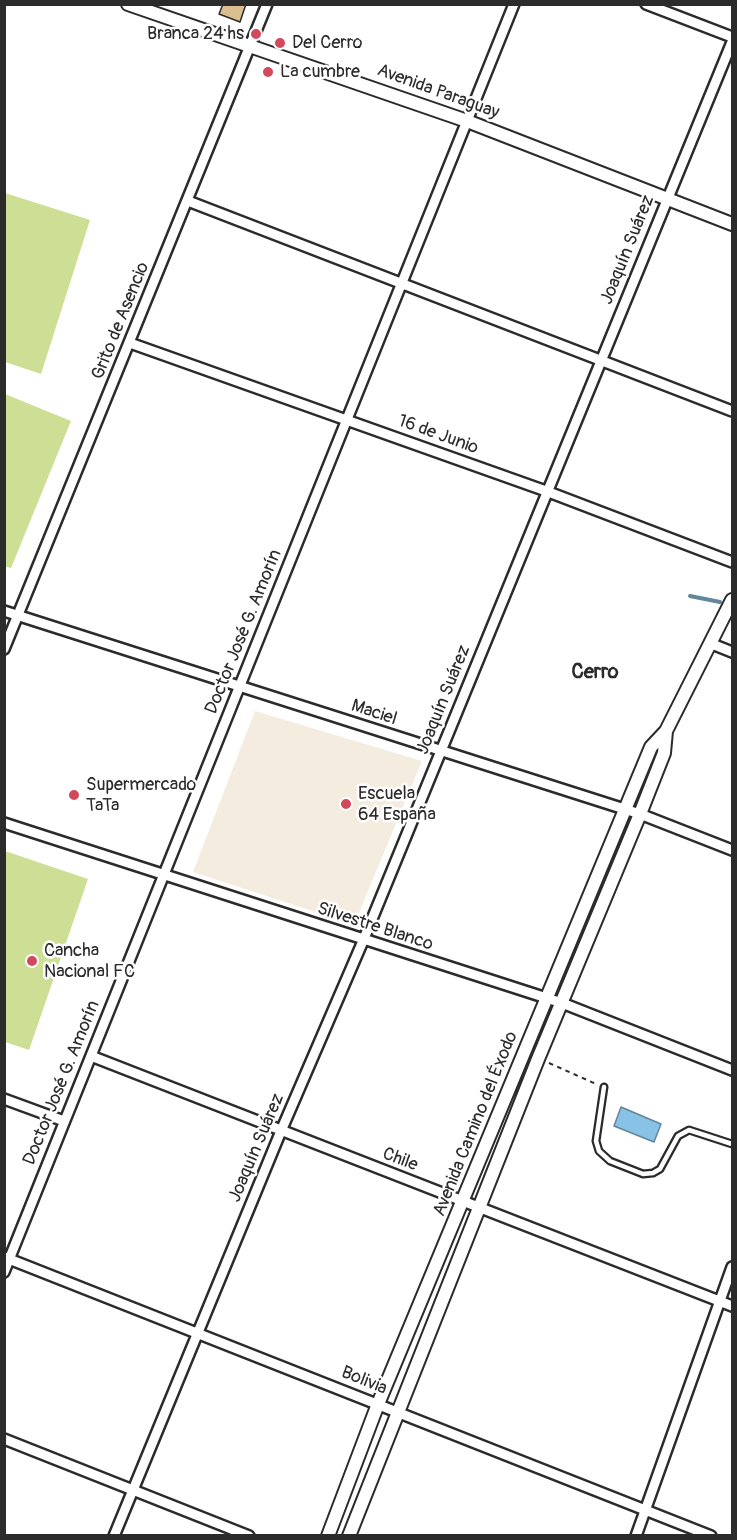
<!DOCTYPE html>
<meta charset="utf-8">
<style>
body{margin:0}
#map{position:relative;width:737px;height:1540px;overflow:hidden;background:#fff;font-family:Pangolin,sans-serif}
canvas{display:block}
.frame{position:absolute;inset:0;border:6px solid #2b2b2b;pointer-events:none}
</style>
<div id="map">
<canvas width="737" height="1540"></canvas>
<div class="frame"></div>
</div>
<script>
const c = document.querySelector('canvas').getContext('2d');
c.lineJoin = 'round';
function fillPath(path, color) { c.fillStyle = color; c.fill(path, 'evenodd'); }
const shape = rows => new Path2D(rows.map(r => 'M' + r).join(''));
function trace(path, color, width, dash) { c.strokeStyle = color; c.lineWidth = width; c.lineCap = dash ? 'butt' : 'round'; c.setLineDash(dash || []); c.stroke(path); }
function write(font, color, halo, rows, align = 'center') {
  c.font = font + ' Pangolin,sans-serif'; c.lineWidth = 5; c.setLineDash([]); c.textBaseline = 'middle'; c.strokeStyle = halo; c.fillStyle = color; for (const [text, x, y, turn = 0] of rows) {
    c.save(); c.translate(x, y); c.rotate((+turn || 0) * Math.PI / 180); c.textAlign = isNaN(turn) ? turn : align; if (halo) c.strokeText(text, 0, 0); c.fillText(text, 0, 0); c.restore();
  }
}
fillPath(shape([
 [255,711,422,761,356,920,346,922,193,872]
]), '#f4ecde');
fillPath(shape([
 [5,193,90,220,41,374,5,362],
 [5,394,71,421,11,568,4,566],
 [5,851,88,879,29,1050,5,1042]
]), '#cddf94');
const water = shape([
 [621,1107,661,1124,654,1142,614,1126,621,1107]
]);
fillPath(water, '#88c3e7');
trace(water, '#63869c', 1.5);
trace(shape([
 [690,596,720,602]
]), '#63869c', 4);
const building = shape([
 [223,4,246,4,240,22,219,14,223,4]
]);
fillPath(building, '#dbbf90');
trace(building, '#2b2b2b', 1.5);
const service = shape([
 [604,1087,596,1141,599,1151,610,1161,643,1174,653,1173,660,1169,678,1136,689,1130,732,1144]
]);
const minor = shape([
 [646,4,732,37],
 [188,201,732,411],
 [130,343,546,491,732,562],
 [4,611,640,814,732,850],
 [712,644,732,652],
 [4,649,267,4],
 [4,823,562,1003,732,1070],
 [91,1056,732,1306],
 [4,1099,64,1121],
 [4,1257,711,1536],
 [4,1272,514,4],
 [4,1439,249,1536],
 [114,1536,281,1131,363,941,732,42],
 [636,1536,732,1267]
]);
const tertiary = shape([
 [128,4,467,121,732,224],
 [328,1536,378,1404,651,747,666,731,732,600],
 [349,1536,538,1059,640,814,664,753,666,731]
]);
trace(service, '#2b2b2b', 9);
trace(minor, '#2b2b2b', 14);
trace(tertiary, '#2b2b2b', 16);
trace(shape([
 [549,1063,596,1084]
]), '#2b2b2b', 2, [4.5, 4.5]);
trace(service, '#fff', 4.5);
trace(minor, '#fff', 9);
trace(tertiary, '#fff', 12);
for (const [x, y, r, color] of [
 [256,34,6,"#d1495b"],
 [280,43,6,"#d1495b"],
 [268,72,6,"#d1495b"],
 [74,795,6,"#d1495b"],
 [346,804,6,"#d1495b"],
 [32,961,6,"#d1495b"]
]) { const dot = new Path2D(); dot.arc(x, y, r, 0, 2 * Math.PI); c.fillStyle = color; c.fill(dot); trace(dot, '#fff', 2); }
write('18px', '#2b2b2b', '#fff', [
 ["Branca 24 hs",244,34,"right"],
 ["Del Cerro",292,43],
 ["La cumbre",280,72],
 ["Supermercado",86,785],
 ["TaTa",86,806],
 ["Escuela",358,794],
 ["64 España",358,815],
 ["Cancha",44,951],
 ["Nacional FC",44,972]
], 'left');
write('18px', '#2b2b2b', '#fff', [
 ["Avenida Paraguay",438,92,20],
 ["Joaquín Suárez",628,250,-68],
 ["Grito de Asencio",121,321,-68],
 ["16 de Junio",438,435,20],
 ["Doctor José G. Amorín",244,632,-68],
 ["Joaquín Suárez",444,700,-68],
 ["Maciel",374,713,18],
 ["Silvestre Blanco",375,927,18],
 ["Doctor José G. Amorín",62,1083,-68],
 ["Avenida Camino del Éxodo",476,1124,-68],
 ["Joaquín Suárez",257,1148,-67],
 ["Chile",400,1160,21],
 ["Bolivia",364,1381,22]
]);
write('bold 20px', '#2b2b2b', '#fff', [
 ["Cerro",595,673]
]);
</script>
